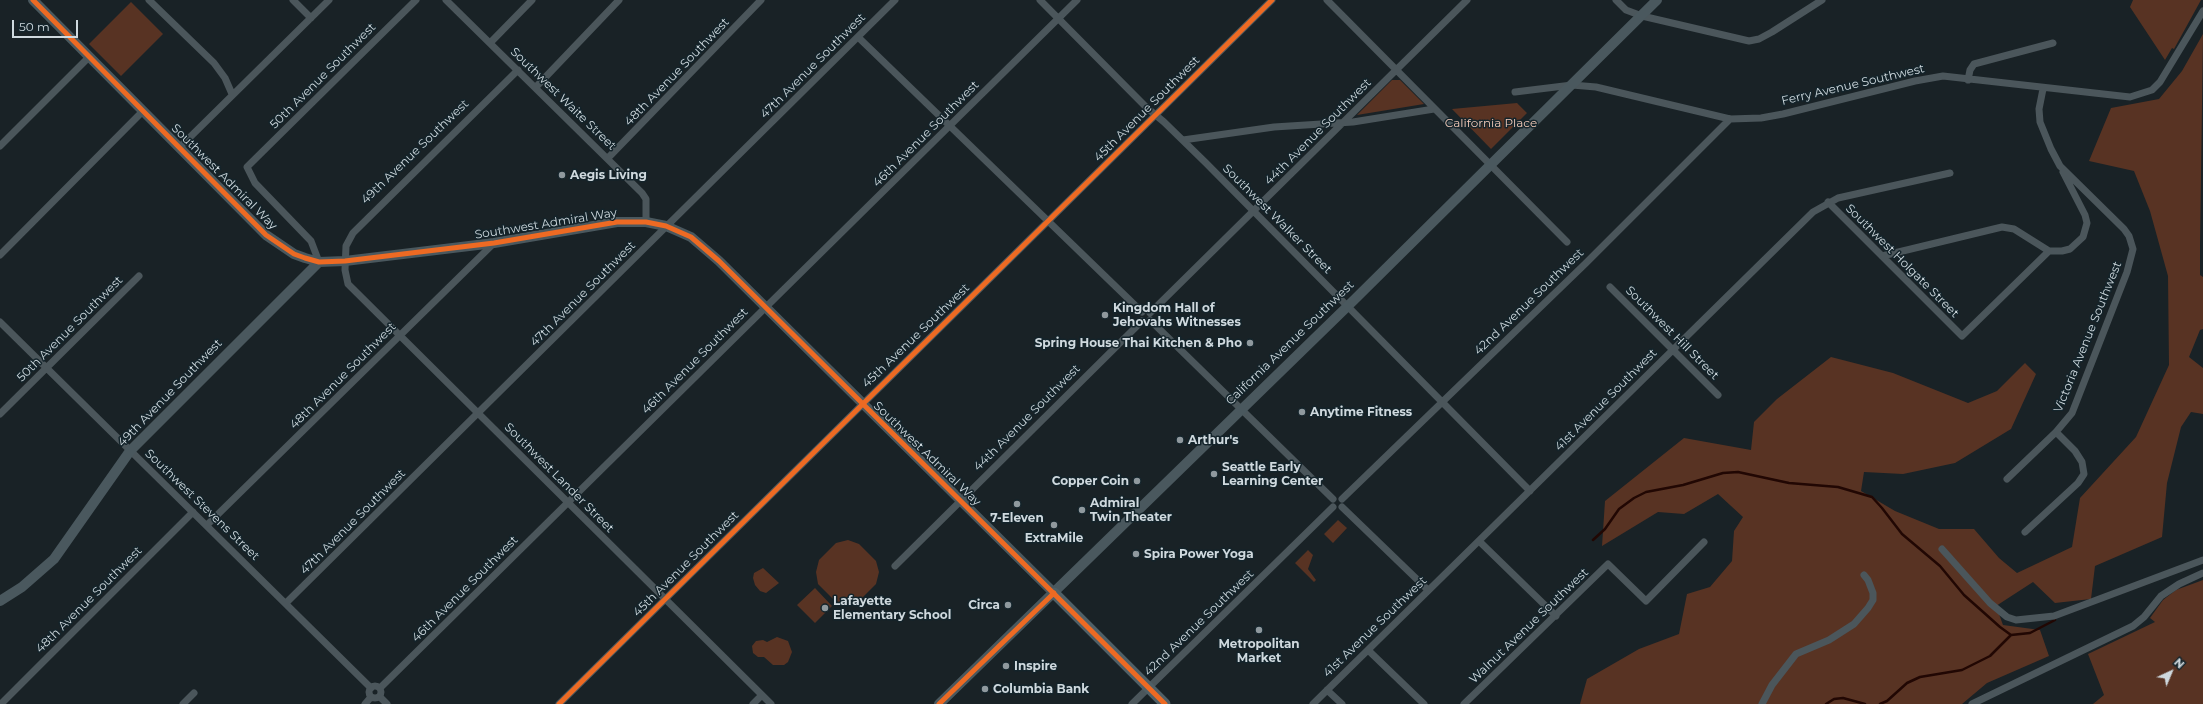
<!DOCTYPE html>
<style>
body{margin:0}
#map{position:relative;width:2203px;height:704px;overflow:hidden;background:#192226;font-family:Montserrat,sans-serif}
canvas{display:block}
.north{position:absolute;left:2151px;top:652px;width:40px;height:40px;-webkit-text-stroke:3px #14242b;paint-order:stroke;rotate:44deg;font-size:11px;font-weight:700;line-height:16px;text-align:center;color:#cfd9de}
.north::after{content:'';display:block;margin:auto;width:14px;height:18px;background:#cfd9de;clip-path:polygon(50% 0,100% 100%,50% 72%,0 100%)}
.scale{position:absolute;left:12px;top:20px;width:66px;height:18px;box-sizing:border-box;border:2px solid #cfd9de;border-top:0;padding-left:5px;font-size:12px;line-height:14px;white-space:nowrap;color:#cfd9de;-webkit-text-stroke:3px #14242b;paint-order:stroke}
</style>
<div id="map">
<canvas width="2203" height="704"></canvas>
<div class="north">N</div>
<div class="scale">50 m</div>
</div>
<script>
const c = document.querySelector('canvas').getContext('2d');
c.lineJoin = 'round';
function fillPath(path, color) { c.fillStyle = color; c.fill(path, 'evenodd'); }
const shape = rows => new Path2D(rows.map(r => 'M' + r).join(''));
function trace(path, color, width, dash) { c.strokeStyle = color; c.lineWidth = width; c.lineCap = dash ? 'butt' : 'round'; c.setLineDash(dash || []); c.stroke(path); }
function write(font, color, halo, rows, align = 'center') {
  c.font = font + ' Montserrat,sans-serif'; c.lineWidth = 3; c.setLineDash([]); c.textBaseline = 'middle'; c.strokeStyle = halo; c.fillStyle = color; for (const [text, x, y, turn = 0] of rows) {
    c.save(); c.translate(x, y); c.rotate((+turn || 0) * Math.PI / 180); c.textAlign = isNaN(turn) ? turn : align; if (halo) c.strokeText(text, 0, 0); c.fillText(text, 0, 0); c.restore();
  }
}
fillPath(shape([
 [2133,0,2201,0,2174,49,2172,48,2165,60,2130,7],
 [131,2,163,34,121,76,89,44],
 [2203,34,2200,246,2200,275,2203,277,2203,329,2200,330,2189,357,2203,368,2203,414,2191,412,2181,427,2167,483,2162,537,2095,566,2091,599,2055,603,2033,582,1996,606,2003,625,2040,630,2049,656,1987,683,1962,704,1580,704,1587,679,1639,649,1679,634,1687,594,1710,587,1732,561,1734,531,1743,517,1718,494,1684,514,1658,512,1602,546,1605,501,1684,438,1751,450,1754,422,1777,399,1831,357,1893,373,1968,403,1997,391,2025,363,2036,374,2011,429,1955,463,1903,474,1864,472,1861,491,1895,511,1939,529,1974,529,1999,558,2017,573,2072,547,2080,498,2136,437,2169,365,2168,276,2150,211,2134,171,2089,161,2111,108,2159,99,2182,71],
 [1392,80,1400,80,1424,104,1357,115],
 [1517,103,1527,113,1491,149,1452,109],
 [1338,520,1347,528,1333,543,1324,534],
 [848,540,859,544,876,561,879,572,876,584,859,601,848,604,835,601,818,584,816,572,819,560,836,543],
 [1308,550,1313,555,1308,569,1316,580,1314,582,1295,563],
 [763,568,779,583,766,593,760,591,755,585,753,578,754,573],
 [2203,580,2203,704,2093,704,2104,695,2088,654,2155,622,2150,618,2163,600,2176,590],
 [815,588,832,606,815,623,797,605],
 [777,637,788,641,792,652,788,662,784,665,773,665,764,657,758,657,753,653,752,646,756,641,763,640,767,642]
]), '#583323');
trace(shape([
 [1593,540,1605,529,1619,509,1634,498,1646,492,1683,485,1723,473,1738,472,1789,483,1838,487,1872,497,1882,508,1902,534,1940,566,1964,595,2000,627,2011,635],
 [1826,704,1834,699,1843,698,1865,704],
 [1880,704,1887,701,1907,683,1920,677,1962,670,1990,656,2011,635,2030,633,2055,620]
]), '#210703', 2.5);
trace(shape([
 [149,0,214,63,225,78,232,94],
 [293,0,311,18],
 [446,0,642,193,646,199,646,222],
 [1040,0,1146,107,1164,122,1206,163,1530,491],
 [1327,0,1567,242],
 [1616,0,1626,10,1642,16,1749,41,1759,39,1772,32,1822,0],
 [858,37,1142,312],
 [490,43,532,0],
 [518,70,353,233,346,246,345,270,348,284,771,704],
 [1968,80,1970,70,1974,64,2053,43],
 [536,87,619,0],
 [1515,92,1572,85,1596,87,1730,119,1761,118,1783,114,1915,81,1943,76,2130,97,2152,90,2160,82,2203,11],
 [1183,140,1274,127,1353,122,1434,109],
 [0,146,89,57],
 [180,147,329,0],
 [608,158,761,0],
 [1828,202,1962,336,2049,251,2062,251,2070,249,2083,237,2087,223,2085,215,2063,172],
 [0,255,143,111],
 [1882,256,2002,227,2014,229,2049,251],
 [319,262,311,241,255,183,247,167,416,0],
 [1610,287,1718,395],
 [1150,313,1467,0],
 [1150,320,1333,499],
 [0,322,371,688],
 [0,414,139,276],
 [2007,479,2056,432,2072,413,2127,272,2133,249,2129,236,2124,229,2060,166,2051,149,2040,122,2039,109,2043,89],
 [1342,499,1586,263,1730,119],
 [1342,507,1428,590],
 [207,525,494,243],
 [2025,532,2078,483,2084,474,2082,462,2075,451,2056,432],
 [1479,541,1556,616],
 [1942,549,1990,603,2007,617,2016,620,2054,616,2203,560],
 [895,566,1142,321],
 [286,603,895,0],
 [1368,650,1424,704],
 '369 692a6 6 0 1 1 12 0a6 6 0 1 1-12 0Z',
 [380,688,1077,0],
 [1327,690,1342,704],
 [380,697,387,704],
 [1,704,193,512],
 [183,704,194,693],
 [365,704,371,697],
 [559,704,1272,0],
 [753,704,762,695],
 [1132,704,1333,507],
 [1313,704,1813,212,1838,198,1950,173],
 [1464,704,1608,564,1646,601,1704,542],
 [1762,704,1772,685,1796,654,1829,640,1854,624,1868,608,1873,600,1873,593,1868,580,1864,575],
 [1972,704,2133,626,2144,617,2161,596,2179,584,2203,573]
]), '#4b565b', 7);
trace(shape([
 [33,0,266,235,294,254,305,258,319,262,345,261,494,243,617,222,646,222,666,226,691,237,719,261,1054,593],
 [0,601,22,587,54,559,130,451,319,262],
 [939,704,1354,300,1657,0]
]), '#4a585e', 10);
trace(shape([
 [1054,593,1165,704]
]), '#506067', 11);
trace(shape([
 [33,0,266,235,294,254,305,258,319,262,345,261,494,243,617,222,646,222,666,226,691,237,719,261,1165,704],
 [559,704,1272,0],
 [939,704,1054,593]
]), '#ed6a23', 5);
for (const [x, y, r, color] of [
 [562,175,4,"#8f999e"],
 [1105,315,4,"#8f999e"],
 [1250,343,4,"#8f999e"],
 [1302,412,4,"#8f999e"],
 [1180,440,4,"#8f999e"],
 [1214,474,4,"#8f999e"],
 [1137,481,4,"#8f999e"],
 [1017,504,4,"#8f999e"],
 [1082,510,4,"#8f999e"],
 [1054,525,4,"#8f999e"],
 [1136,554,4,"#8f999e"],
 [1008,605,4,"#8f999e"],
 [825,608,4,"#8f999e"],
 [1259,630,4,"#8f999e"],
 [1006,666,4,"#8f999e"],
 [985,689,4,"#8f999e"]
]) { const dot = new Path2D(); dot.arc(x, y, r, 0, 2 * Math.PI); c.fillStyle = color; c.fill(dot); trace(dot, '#14242b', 1.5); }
write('12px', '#cfd9de', '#14242b', [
 ["47th Avenue Southwest",813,66,-45],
 ["48th Avenue Southwest",677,72,-46],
 ["50th Avenue Southwest",323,76,-45],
 ["Ferry Avenue Southwest",1853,85,-13],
 ["Southwest Waite Street",563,99,44],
 ["45th Avenue Southwest",1147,109,-45],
 ["44th Avenue Southwest",1318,132,-45],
 ["46th Avenue Southwest",926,134,-45],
 ["49th Avenue Southwest",415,152,-44],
 ["Southwest Admiral Way",224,177,45],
 ["Southwest Walker Street",1277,219,45],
 ["Southwest Admiral Way",546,224,-9],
 ["Southwest Holgate Street",1902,261,45],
 ["47th Avenue Southwest",583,294,-45],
 ["42nd Avenue Southwest",1529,302,-44],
 ["50th Avenue Southwest",70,329,-45],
 ["Southwest Hill Street",1672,333,45],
 ["45th Avenue Southwest",916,336,-44],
 ["Victoria Avenue Southwest",2088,337,-68],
 ["California Avenue Southwest",1290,343,-44],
 ["46th Avenue Southwest",695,361,-45],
 ["48th Avenue Southwest",343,376,-45],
 ["49th Avenue Southwest",170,393,-46],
 ["41st Avenue Southwest",1606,400,-45],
 ["44th Avenue Southwest",1027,418,-45],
 ["Southwest Admiral Way",927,454,44],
 ["Southwest Lander Street",559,478,45],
 ["Southwest Stevens Street",202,505,44],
 ["47th Avenue Southwest",353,522,-45],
 ["45th Avenue Southwest",686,564,-45],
 ["46th Avenue Southwest",465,589,-45],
 ["48th Avenue Southwest",89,600,-45],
 ["42nd Avenue Southwest",1199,623,-44],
 ["Walnut Avenue Southwest",1529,626,-44],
 ["41st Avenue Southwest",1375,627,-44]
]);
write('12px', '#f2cab9', '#14242b', [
 ["California Place",1491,123]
]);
write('bold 12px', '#cfd9de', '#14242b', [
 ["Aegis Living",570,175],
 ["Kingdom Hall of",1113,308],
 ["Jehovahs Witnesses",1113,322],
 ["Spring House Thai Kitchen & Pho",1242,343,"right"],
 ["Anytime Fitness",1310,412],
 ["Arthur's",1188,440],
 ["Seattle Early",1222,467],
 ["Learning Center",1222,481],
 ["Copper Coin",1129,481,"right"],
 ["Admiral",1090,503],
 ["Twin Theater",1090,517],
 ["7-Eleven",1017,518,"center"],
 ["ExtraMile",1054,538,"center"],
 ["Spira Power Yoga",1144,554],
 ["Lafayette",833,601],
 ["Elementary School",833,615],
 ["Circa",1000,605,"right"],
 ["Metropolitan",1259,644,"center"],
 ["Market",1259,658,"center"],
 ["Inspire",1014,666],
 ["Columbia Bank",993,689]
], 'left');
</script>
